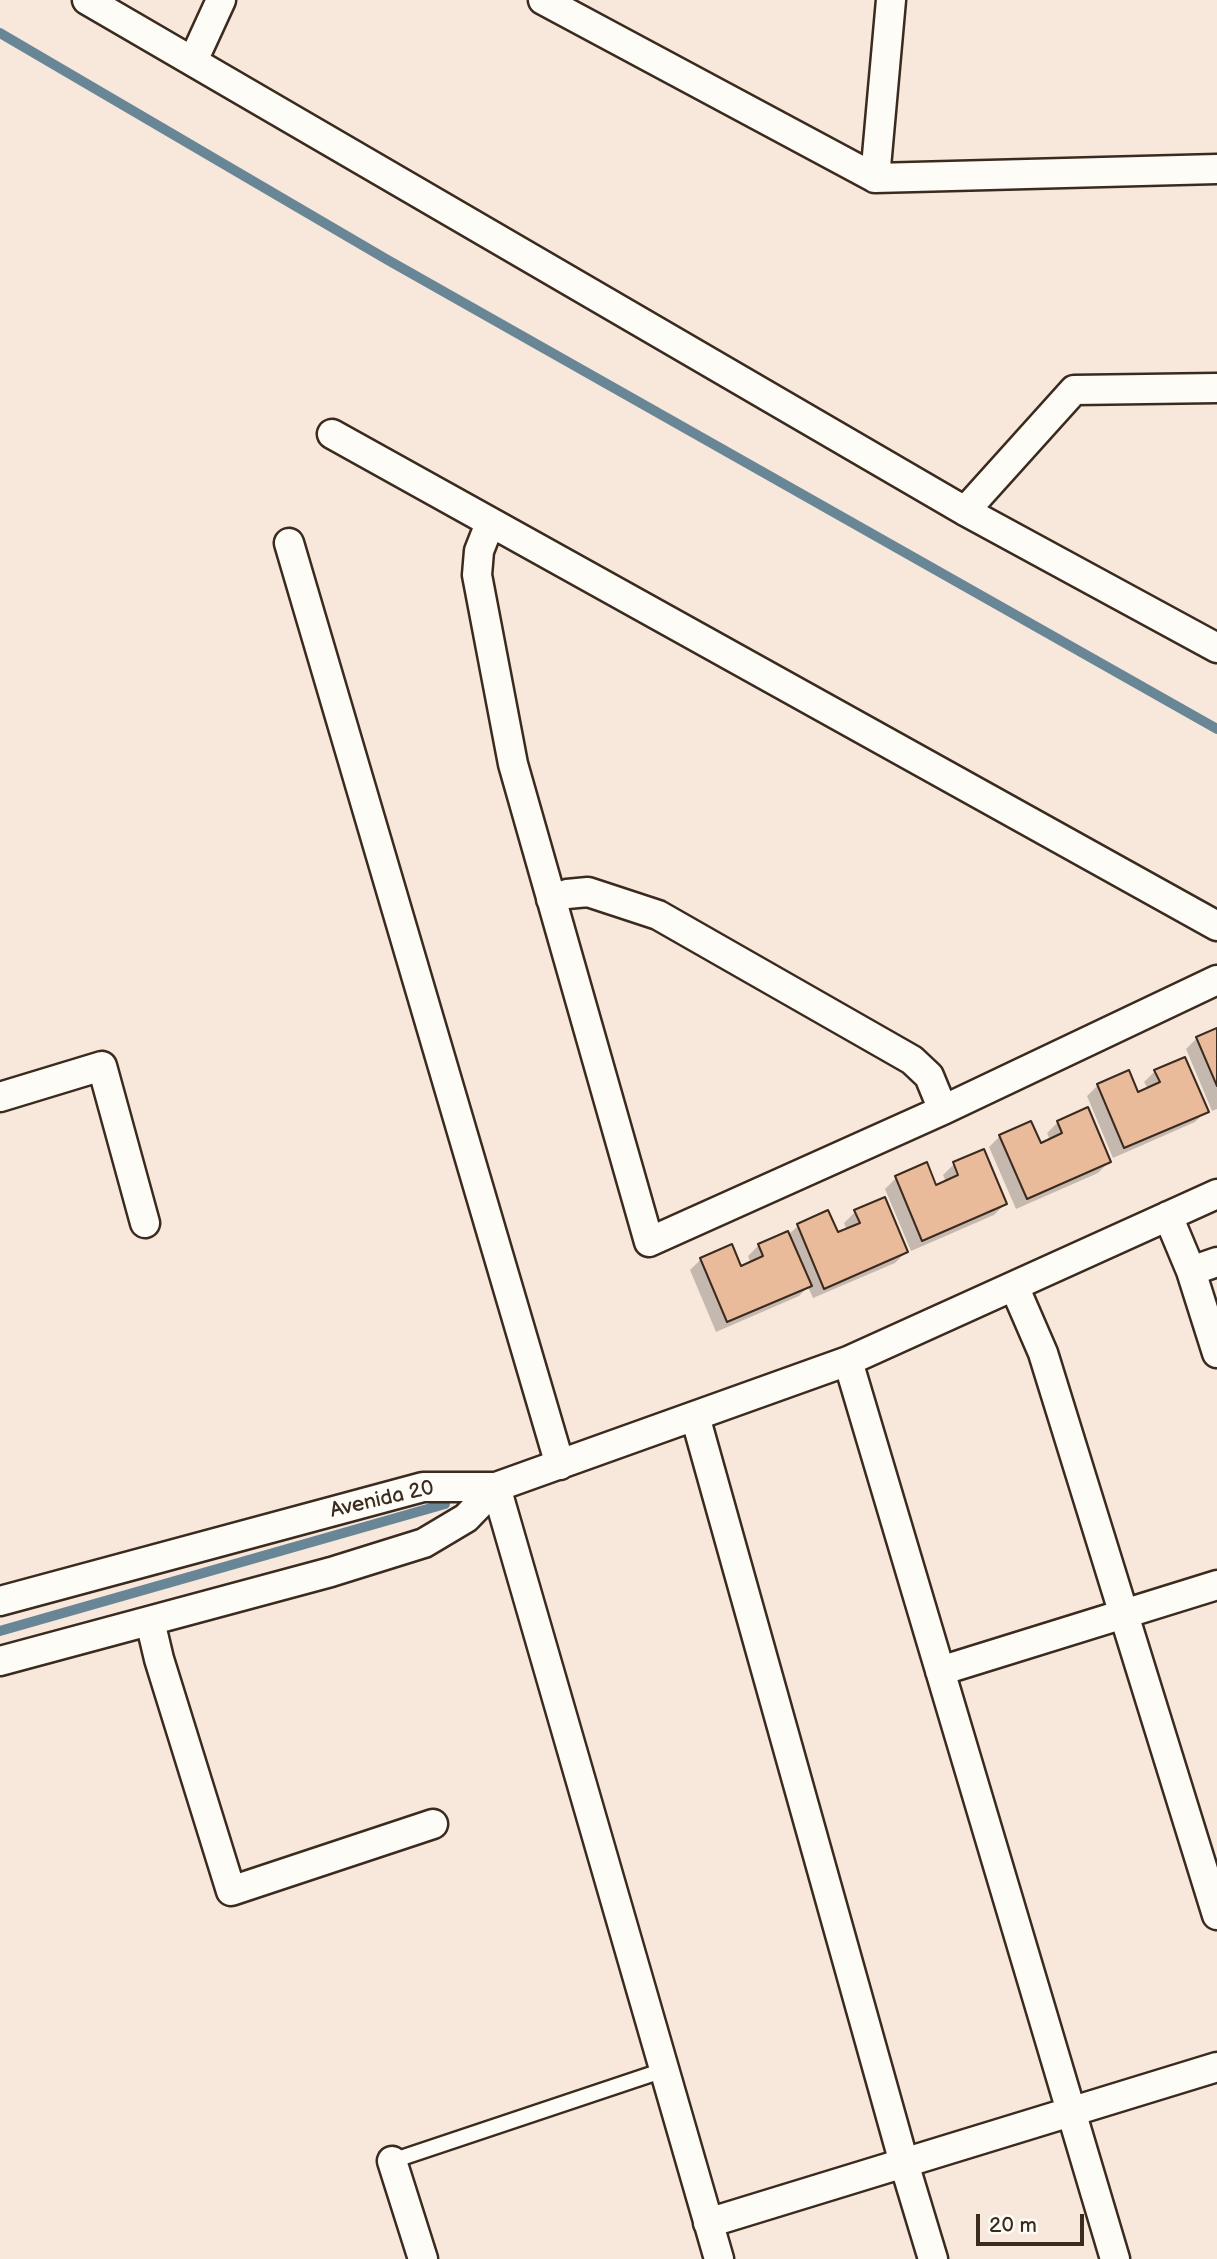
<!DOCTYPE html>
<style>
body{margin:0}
#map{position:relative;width:1217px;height:2259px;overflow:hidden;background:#f7e8db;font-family:"Balsamiq Sans",sans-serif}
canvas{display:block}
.scale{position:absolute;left:976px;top:2214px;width:108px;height:32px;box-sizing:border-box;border:4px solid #3b2a1e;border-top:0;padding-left:9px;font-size:21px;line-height:24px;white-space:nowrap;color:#3b2a1e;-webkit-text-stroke:5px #fdfcf7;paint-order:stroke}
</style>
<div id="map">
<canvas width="1217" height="2259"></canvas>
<div class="scale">20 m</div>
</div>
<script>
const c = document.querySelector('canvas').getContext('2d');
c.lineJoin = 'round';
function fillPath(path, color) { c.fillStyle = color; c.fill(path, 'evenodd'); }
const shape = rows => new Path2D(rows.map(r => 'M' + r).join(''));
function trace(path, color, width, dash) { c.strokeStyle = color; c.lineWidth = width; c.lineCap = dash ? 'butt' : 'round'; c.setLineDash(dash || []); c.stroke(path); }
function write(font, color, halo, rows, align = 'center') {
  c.font = font + ' "Balsamiq Sans",sans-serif'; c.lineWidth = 7; c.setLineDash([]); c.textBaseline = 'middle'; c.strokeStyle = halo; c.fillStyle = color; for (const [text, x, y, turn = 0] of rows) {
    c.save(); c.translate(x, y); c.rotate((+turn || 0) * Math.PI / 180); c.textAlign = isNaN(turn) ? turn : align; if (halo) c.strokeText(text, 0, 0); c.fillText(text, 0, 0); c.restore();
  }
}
fillPath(shape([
 [1217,1030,1217,1109,1212,1111,1186,1049,1197,1038],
 [1155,1071,1206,1111,1195,1122,1113,1158,1087,1096,1098,1085,1137,1094,1148,1089,1144,1082],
 [1058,1122,1109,1162,1098,1173,1016,1209,989,1147,1000,1136,1040,1145,1050,1140,1047,1133],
 [954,1164,1005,1204,994,1215,911,1251,885,1189,896,1178,935,1187,946,1182,943,1175],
 [855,1212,906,1252,895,1263,813,1298,808,1287,799,1296,716,1332,690,1270,701,1259,740,1268,751,1264,748,1256,759,1245,787,1233,788,1235,798,1226,828,1213,837,1235,847,1230,844,1223]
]), '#0003');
trace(shape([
 [0,33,386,259,1217,729],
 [0,1631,445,1504]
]), '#698697', 10);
const building = shape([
 [1217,1028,1217,1086,1196,1037,1217,1028],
 [1185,1057,1209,1112,1124,1148,1097,1084,1129,1070,1138,1092,1160,1082,1154,1070,1185,1057],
 [1088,1107,1111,1162,1027,1199,999,1135,1031,1121,1041,1143,1062,1133,1057,1121,1088,1107],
 [984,1149,1007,1204,922,1241,895,1176,927,1162,936,1185,958,1175,953,1162,984,1149],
 [885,1197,908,1252,824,1289,797,1224,828,1210,838,1232,860,1223,854,1210,885,1197],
 [788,1231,812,1286,727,1322,700,1258,732,1244,741,1266,763,1256,758,1244,788,1231]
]);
fillPath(building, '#eabb9b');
trace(building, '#3b2a1e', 2);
const service = shape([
 [392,2161,664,2070]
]);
const minor = shape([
 [87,0,965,511,1217,648],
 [543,0,875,178,891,0],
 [193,61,221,0],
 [875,178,1217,169],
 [332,434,1217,926],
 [965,511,1074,390,1217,388],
 [490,523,479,551,477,575,513,764,649,1242,943,1110,1217,980],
 [289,543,560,1465],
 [551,899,567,894,588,892,658,915,912,1060,929,1076,943,1110],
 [0,1097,102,1066,145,1223],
 [1168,1216,1191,1271,1217,1353],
 [1191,1271,1217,1262],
 [1014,1286,1043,1353,1217,1915],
 [848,1361,1115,2259],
 [695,1416,904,2163,933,2259],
 [496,1487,719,2259],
 [0,1601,423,1487,496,1487,848,1361,1217,1194],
 [150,1621,159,1659,231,1891,433,1824],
 [0,1661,331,1572,424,1543,466,1518,496,1487],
 [940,1671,1217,1585],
 [392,2161,423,2259],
 [708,2223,1217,2067]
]);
trace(service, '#3b2a1e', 19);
trace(minor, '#3b2a1e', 33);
trace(service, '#fdfcf7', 14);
trace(minor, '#fdfcf7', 28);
write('21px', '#3b2a1e', '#fdfcf7', [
 ["Avenida 20",382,1500,-13]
]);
</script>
